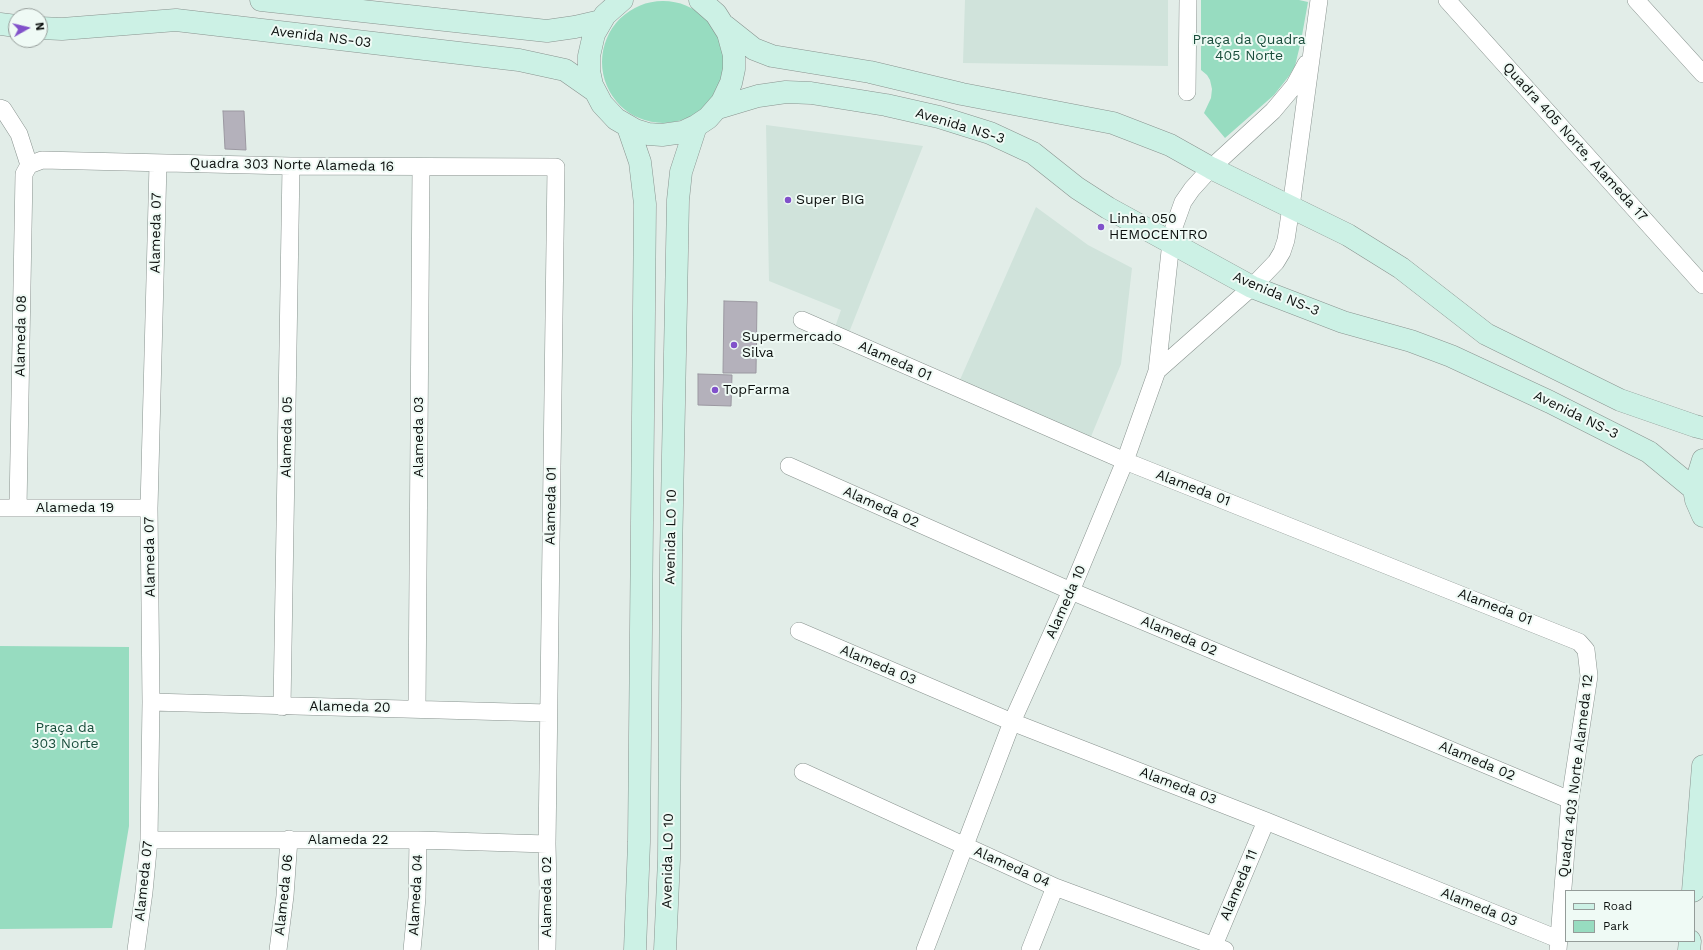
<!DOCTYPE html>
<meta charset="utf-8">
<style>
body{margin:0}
#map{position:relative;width:1703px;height:950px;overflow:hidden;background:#e2ede8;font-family:"Work Sans",sans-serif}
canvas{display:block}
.legend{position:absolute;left:1565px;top:890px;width:130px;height:52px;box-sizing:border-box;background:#effaf5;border:1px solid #949c99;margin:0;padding:5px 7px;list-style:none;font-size:12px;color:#0c100e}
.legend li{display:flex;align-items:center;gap:8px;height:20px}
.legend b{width:20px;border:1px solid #949c99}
.north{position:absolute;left:8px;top:8px;width:40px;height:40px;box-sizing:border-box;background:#effaf5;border:1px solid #949c99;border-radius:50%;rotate:82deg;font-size:11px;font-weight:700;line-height:16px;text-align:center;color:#0c100e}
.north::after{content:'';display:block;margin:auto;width:14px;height:18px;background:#8151ca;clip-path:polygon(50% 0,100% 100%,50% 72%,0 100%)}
</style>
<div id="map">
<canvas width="1703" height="950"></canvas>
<ul class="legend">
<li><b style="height:5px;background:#ccf1e5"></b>Road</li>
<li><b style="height:11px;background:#97dcc0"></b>Park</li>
</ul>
<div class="north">N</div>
</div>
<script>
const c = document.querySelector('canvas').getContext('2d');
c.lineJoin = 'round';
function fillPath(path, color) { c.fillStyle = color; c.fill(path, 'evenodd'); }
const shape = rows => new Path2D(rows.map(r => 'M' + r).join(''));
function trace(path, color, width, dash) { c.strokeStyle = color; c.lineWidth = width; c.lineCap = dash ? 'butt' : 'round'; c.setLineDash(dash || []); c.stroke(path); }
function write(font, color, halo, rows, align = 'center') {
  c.font = font + ' "Work Sans",sans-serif'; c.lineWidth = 4; c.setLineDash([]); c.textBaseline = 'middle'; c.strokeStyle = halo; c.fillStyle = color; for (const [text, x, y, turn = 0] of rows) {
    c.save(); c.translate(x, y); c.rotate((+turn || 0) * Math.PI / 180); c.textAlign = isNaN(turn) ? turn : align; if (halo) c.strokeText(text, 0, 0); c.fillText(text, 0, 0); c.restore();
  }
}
fillPath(shape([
 [965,0,1168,0,1168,66,963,63],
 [766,125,923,146,848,335,834,330,841,310,769,281],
 [1036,207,1088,245,1132,268,1121,364,1090,439,959,382]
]), '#d0e3db');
fillPath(shape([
 [1201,0,1299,0,1308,2,1301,41,1295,66,1289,76,1274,95,1225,138,1204,113,1211,98,1212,89,1210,80,1207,75,1201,70],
 '602 62a61 61 0 1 1 122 0a61 61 0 1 1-122 0Z',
 [0,646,129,647,129,826,112,928,0,929]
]), '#97dcc0');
const building = shape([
 [223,111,244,111,246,150,225,149,223,111],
 [724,301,757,302,756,373,723,373,724,301],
 [698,374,732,375,731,406,698,405,698,374]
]);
fillPath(building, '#b4b1bb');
trace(building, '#9b98a1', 1);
const street = shape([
 [1447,0,1703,285],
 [1636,0,1703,74],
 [1187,92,1188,0],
 [0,108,3,109,19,134,29,165],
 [802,320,1125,461,1579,642,1586,650,1589,676,1570,800,1558,950],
 [1157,371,1171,242,1174,227,1183,202,1192,189,1211,168,1273,111,1294,86,1306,64],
 [789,466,1071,591,1570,800],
 [0,508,149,508],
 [18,508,24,174,29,165,42,160,291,166,556,167,547,844,548,889,547,950],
 [799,631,1012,722,1266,821,1558,939],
 [151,702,548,713],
 [282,707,291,166],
 [417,708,421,167],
 [803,772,1055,887,1225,950],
 [149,840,418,840,547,844],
 [136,950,144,892,149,840,151,702,149,508,158,164],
 [278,950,285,896,289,839],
 [412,950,417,898,418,840],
 [925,950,1012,722,1071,591,1125,461,1157,371,1252,287,1276,262,1282,252,1286,240,1291,207,1319,0],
 [1030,950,1055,887],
 [1212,950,1266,821]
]);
const secondary = shape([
 [261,0,547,31,575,27,601,21],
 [622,0,605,15,594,34,589,56,589,71,592,85,602,104,616,119,635,130,648,134,662,135,683,132,696,126,708,118,722,102,731,83,734,69,734,55,728,33,716,14,700,0],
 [0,24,16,26],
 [725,26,754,49,772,56,870,72,962,94,1113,123,1170,145,1211,168,1348,235,1401,268,1486,334,1620,400,1695,426,1703,428],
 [40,28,62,29,176,20,519,60,565,70,595,91],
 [718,108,758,96,786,92,811,93,886,105,939,117,990,133,1033,153,1077,188,1108,208,1252,287,1343,322,1411,341,1451,356,1550,402,1649,452,1694,489],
 [628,127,640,162,645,204,639,842,635,950],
 [1703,460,1694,489,1696,500,1703,516],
 [1693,891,1703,766],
 [665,950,669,859,671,556,678,200,681,172,696,126],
 [1689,950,1690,941]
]);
trace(street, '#89938f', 18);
trace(secondary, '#89938f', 23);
trace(street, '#fff', 17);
trace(secondary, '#ccf1e5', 22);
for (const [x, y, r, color] of [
 [788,200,4,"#8151ca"],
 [1101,227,4,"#8151ca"],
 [734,345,4,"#8151ca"],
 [715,390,4,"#8151ca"]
]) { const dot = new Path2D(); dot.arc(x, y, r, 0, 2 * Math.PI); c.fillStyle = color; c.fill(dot); trace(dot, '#effaf5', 1.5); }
write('14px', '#0c100e', '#effaf5', [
 ["Avenida NS-03",321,37,7],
 ["Avenida NS-3",960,126,17],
 ["Quadra 405 Norte, Alameda 17",1575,142,48],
 ["Quadra 303 Norte Alameda 16",292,165,1],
 ["Alameda 07",156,233,-89],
 ["Avenida NS-3",1276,294,23],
 ["Alameda 08",21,336,-89],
 ["Alameda 01",895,361,24],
 ["Avenida NS-3",1576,415,26],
 ["Alameda 05",287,437,-89],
 ["Alameda 03",419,437,-90],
 ["Alameda 01",1193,488,21],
 ["Alameda 01",551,506,-89],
 ["Alameda 02",881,507,24],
 ["Alameda 19",75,508],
 ["Avenida LO 10",671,537,-89],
 ["Alameda 07",150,557,-91],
 ["Alameda 10",1066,602,-66],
 ["Alameda 01",1495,607,21],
 ["Alameda 02",1179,636,23],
 ["Alameda 03",878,665,23],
 ["Alameda 20",350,707,1],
 ["Alameda 02",1477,761,23],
 ["Quadra 403 Norte Alameda 12",1576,776,-83],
 ["Alameda 03",1178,786,21],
 ["Alameda 22",348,840],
 ["Avenida LO 10",668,861,-89],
 ["Alameda 04",1012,867,24],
 ["Alameda 07",144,881,-84],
 ["Alameda 11",1239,885,-67],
 ["Alameda 06",284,895,-84],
 ["Alameda 04",416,895,-87],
 ["Alameda 02",547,897,-90],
 ["Alameda 03",1479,907,22]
]);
write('14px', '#1a4e3c', '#effaf5', [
 ["Praça da Quadra",1249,40],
 ["405 Norte",1249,56],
 ["Praça da",65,728],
 ["303 Norte",65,744]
]);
write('14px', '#0c100e', '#effaf5', [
 ["Super BIG",796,200],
 ["Linha 050",1109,219],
 ["HEMOCENTRO",1109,235],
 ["Supermercado",742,337],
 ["Silva",742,353],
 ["TopFarma",723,390]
], 'left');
</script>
